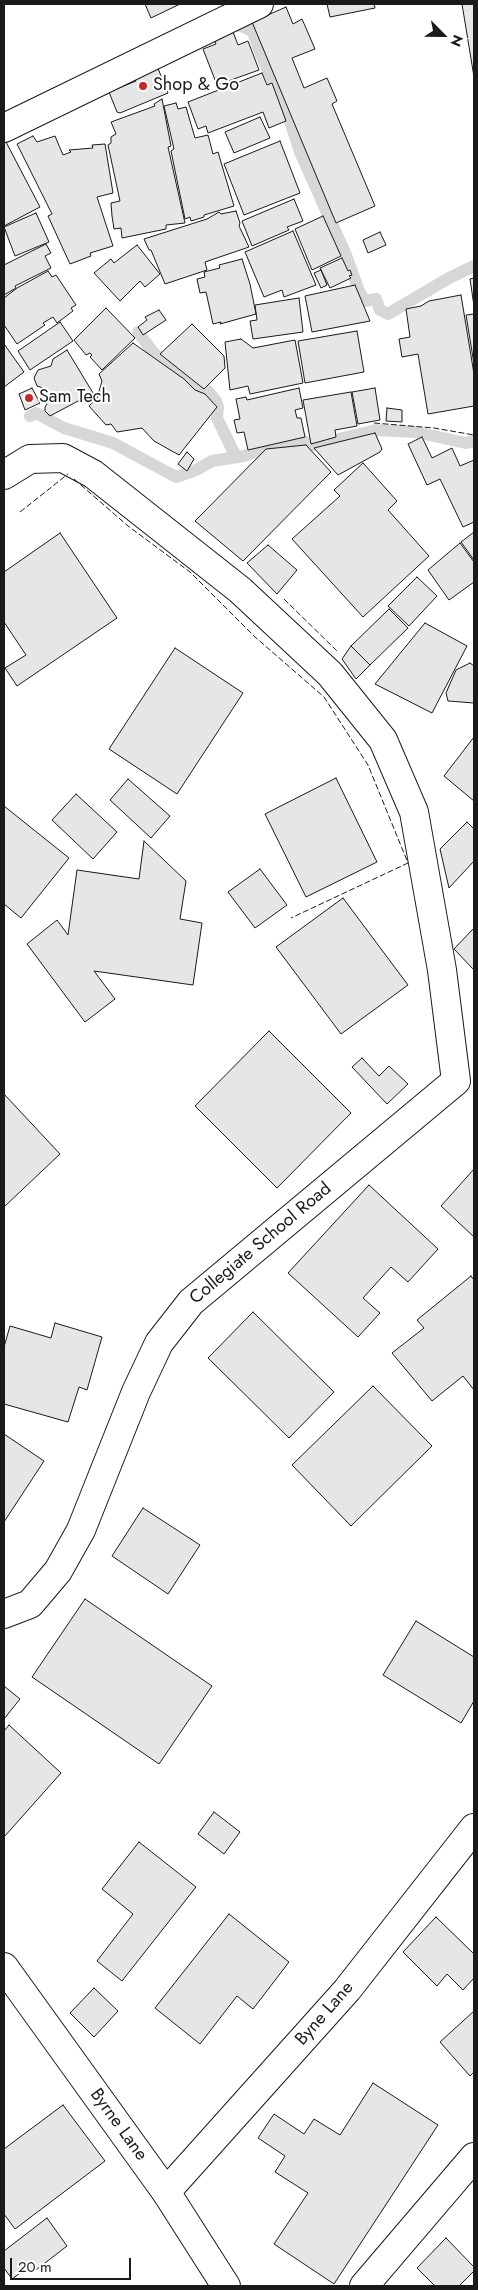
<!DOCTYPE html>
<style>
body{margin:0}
#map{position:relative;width:478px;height:2290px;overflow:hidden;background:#fff;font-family:Jost,sans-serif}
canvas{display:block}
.frame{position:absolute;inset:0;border:5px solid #1a1a1a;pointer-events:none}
.north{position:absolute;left:418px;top:10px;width:50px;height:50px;-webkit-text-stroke:4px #fff;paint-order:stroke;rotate:113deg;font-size:14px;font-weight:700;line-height:20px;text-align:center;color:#1a1a1a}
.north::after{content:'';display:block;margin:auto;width:18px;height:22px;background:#1a1a1a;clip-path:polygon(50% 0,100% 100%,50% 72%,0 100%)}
.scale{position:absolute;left:10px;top:2258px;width:121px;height:22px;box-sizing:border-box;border:2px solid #1a1a1a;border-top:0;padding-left:6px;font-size:15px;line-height:18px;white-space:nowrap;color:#1a1a1a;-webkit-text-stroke:4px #fff;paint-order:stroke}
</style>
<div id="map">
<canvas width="478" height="2290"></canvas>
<div class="frame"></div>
<div class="north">N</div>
<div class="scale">20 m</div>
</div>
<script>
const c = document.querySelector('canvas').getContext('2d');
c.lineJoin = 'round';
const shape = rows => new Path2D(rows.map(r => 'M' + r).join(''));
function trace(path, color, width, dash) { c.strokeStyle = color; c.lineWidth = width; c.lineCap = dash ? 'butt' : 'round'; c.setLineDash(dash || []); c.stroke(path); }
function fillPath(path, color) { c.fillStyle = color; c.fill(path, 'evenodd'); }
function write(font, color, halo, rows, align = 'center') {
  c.font = font + ' Jost,sans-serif'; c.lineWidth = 4; c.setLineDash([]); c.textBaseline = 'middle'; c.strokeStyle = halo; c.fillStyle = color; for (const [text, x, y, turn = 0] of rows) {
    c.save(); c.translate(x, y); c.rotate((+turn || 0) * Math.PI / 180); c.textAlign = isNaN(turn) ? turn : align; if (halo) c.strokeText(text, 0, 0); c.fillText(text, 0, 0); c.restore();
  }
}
trace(shape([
 [233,26,236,25,244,27,253,32,261,55,287,112,300,152,346,255,359,291,365,301,376,299,380,310,388,314,449,278,474,266],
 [138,332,153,352,197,387,208,391,216,401,218,407,217,418,236,457],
 [30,416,36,413,64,428,113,443,176,477,196,470,212,461,244,456,266,448,301,442,306,442,310,446,376,430,415,432,466,443,474,441]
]), '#d7d7d7', 12);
const building = shape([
 [145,4,180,4,151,18,145,4],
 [327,4,374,4,375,8,330,17,327,4],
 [462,4,474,4,474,77,462,4],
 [286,7,293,24,302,19,315,49,292,58,304,88,327,78,337,101,332,104,375,206,336,223,252,22,286,7],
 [230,24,238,45,248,41,259,70,217,85,203,49,216,44,211,31,230,24],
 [157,66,168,93,120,113,117,112,109,92,136,81,134,78,157,66],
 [262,73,267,85,272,83,286,121,269,128,263,112,208,133,206,126,198,129,188,102,262,73],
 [162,99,171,146,168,147,185,223,166,225,166,229,122,238,121,228,114,229,112,216,111,203,120,201,108,145,111,143,111,137,116,134,111,122,155,106,154,104,162,99],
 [176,103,178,109,186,107,195,138,208,135,213,154,218,152,234,206,204,215,204,217,191,221,190,217,185,219,171,151,174,149,164,106,176,103],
 [260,117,270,138,234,153,225,132,260,117],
 [33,136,37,142,55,136,63,155,71,152,69,150,93,148,92,145,105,144,113,193,97,197,113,246,90,253,91,256,70,264,48,216,52,214,17,144,33,136],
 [280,141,300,193,244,215,224,164,280,141],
 [6,142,40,207,4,226,4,144,6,142],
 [294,199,303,221,287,227,289,230,252,246,242,221,294,199],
 [236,211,240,223,239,226,249,247,205,262,207,270,165,284,151,250,149,250,144,239,207,219,219,212,221,214,236,211],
 [36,213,49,242,15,256,4,227,36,213],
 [323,216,341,256,312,270,295,229,323,216],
 [293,231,316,285,284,297,282,290,264,297,245,252,293,231],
 [380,232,386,245,368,253,363,240,380,232],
 [46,244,51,253,45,256,51,268,15,286,16,288,4,295,4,265,46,244],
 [137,245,160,274,145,287,140,281,120,301,94,273,111,259,114,263,137,245],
 [342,258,348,271,350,270,352,275,349,276,351,278,330,288,320,268,342,258],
 [242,259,250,284,256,314,220,324,221,322,213,324,206,292,200,293,197,279,205,277,204,272,220,268,219,265,242,259],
 [321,270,327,285,321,288,314,273,321,270],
 [48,271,52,277,56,275,76,305,71,308,73,311,57,323,53,317,43,323,45,325,17,344,4,325,4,298,17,288,48,271],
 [474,278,474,306,470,279,474,278],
 [355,285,370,321,312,332,305,296,355,285],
 [461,295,474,374,474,406,428,414,418,354,402,357,399,339,410,337,406,309,421,306,429,301,461,295],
 [299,298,303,332,253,339,250,321,257,320,255,305,299,298],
 [106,308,135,338,102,370,90,357,92,355,90,353,86,355,74,340,106,308],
 [159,310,166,320,143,335,138,327,147,320,145,317,159,310],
 [474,314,474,364,466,315,474,314],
 [60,322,73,341,30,370,18,351,60,322],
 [192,324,224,356,225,368,204,389,160,354,192,324],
 [357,331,364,372,305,383,298,341,357,331],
 [241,339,253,348,295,340,303,383,250,394,248,386,230,390,225,342,241,339],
 [133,343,184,379,195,390,205,394,217,407,179,455,154,441,142,428,117,432,111,424,106,425,89,406,97,398,102,381,99,374,133,343],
 [4,344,24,372,4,387,4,344],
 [67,350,93,393,50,416,45,411,45,407,47,404,42,395,43,388,37,386,34,378,38,370,51,366,53,359,67,350],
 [32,388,40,403,25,410,19,394,32,388],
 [299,388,303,408,295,410,297,418,301,418,305,437,248,450,244,432,237,433,234,420,240,419,236,399,246,397,247,400,299,388],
 [375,388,380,420,358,424,352,392,375,388],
 [351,392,357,426,335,430,336,437,311,444,303,400,351,392],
 [387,408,402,410,402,422,386,421,387,408],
 [375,433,382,449,380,452,338,475,314,448,375,433],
 [422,437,432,458,452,448,460,466,474,460,474,522,463,527,440,479,427,485,408,444,422,437],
 [306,445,331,472,243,561,195,521,266,449,306,445],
 [187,452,194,459,187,471,178,464,187,452],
 [363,463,397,501,388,510,429,556,363,617,292,539,340,496,334,490,363,463],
 [474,532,474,560,461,542,474,532],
 [60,533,117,618,17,686,5,668,26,655,4,622,4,572,60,533],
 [460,543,474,562,474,582,449,600,428,570,460,543],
 [268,545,297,570,277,594,247,563,268,545],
 [417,577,437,596,409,626,388,606,417,577],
 [389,609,408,628,370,665,351,646,389,609],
 [425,623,467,646,432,713,375,684,425,623],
 [351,646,370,665,356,679,342,659,351,646],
 [175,648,243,693,177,794,109,749,175,648],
 [470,663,474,666,474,703,448,701,446,693,456,670,470,663],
 [474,737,474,801,444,776,474,737],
 [336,778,377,862,306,897,265,814,336,778],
 [128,779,170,816,151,838,110,800,128,779],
 [76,794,117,832,93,859,52,820,76,794],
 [4,806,69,858,21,918,4,904,4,806],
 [467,822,474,829,474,861,449,888,440,849,467,822],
 [144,841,186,881,180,919,202,923,193,985,94,971,115,999,85,1022,27,944,57,920,68,935,77,870,139,879,144,841],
 [260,869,287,905,255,928,228,892,260,869],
 [343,898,408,985,341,1034,276,947,343,898],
 [474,928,474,970,454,949,474,928],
 [269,1031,351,1113,277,1188,195,1106,269,1031],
 [362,1058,379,1076,389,1066,408,1084,387,1104,352,1067,362,1058],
 [4,1094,60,1154,4,1207,4,1094],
 [474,1169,474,1237,441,1206,474,1169],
 [369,1185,438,1249,408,1282,391,1267,363,1298,380,1313,358,1337,288,1273,369,1185],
 [471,1276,474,1280,474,1390,463,1376,432,1401,392,1353,424,1328,417,1320,471,1276],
 [253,1312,334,1392,289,1438,208,1358,253,1312],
 [55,1323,102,1337,87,1390,79,1387,68,1422,4,1404,4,1347,10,1326,51,1338,55,1323],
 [373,1386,432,1446,351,1526,292,1465,373,1386],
 [4,1434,44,1461,4,1522,4,1434],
 [143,1508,200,1545,168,1594,112,1556,143,1508],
 [85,1599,212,1686,159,1764,32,1677,85,1599],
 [416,1621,474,1657,474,1701,461,1723,383,1675,416,1621],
 [4,1686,20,1699,4,1719,4,1686],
 [9,1725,61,1773,4,1837,4,1731,9,1725],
 [214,1812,240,1832,224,1854,198,1834,214,1812],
 [139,1842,196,1887,122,1981,97,1961,133,1914,102,1889,139,1842],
 [229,1914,289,1962,253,2009,237,1996,200,2044,155,2008,229,1914],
 [436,1917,474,1954,474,1978,463,1990,447,1974,437,1986,403,1952,436,1917],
 [94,1988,118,2011,94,2037,70,2013,94,1988],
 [474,2011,474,2072,470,2076,440,2042,474,2011],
 [373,2083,438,2125,334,2284,274,2244,308,2193,275,2172,285,2156,258,2138,274,2114,304,2134,314,2119,340,2135,373,2083],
 [63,2105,105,2161,15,2229,4,2214,4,2149,63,2105],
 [47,2218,67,2246,32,2273,28,2267,12,2279,4,2268,4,2251,47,2218],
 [446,2238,474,2267,474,2271,459,2286,435,2286,417,2268,446,2238]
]);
fillPath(building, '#e6e6e6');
trace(building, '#1a1a1a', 1);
const minor = shape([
 [4,128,259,4],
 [4,475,30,459,63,458,93,474,240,590,330,674,383,740,414,812,442,970,456,1081,191,1302,159,1343,136,1392,81,1530,58,1571,30,1604,4,1614],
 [166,2192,347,1990,474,1828],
 [364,2286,474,2157]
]);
const tertiary = shape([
 [4,1967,166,2192,226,2286]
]);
trace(minor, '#1a1a1a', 30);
trace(tertiary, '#1a1a1a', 30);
trace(minor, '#fff', 28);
trace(tertiary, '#fff', 28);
trace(shape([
 [374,423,434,428,474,435],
 [74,479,128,526,190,572,255,637,324,697,368,765,408,863,291,918],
 [20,512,68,474],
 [284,599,338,652]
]), '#1a1a1a', 1, [6, 2.5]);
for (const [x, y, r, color] of [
 [143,86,5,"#c62828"],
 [29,398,5,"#c62828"]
]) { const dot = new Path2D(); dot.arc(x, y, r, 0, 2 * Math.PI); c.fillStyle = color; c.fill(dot); trace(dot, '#fff', 2); }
write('18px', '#1a1a1a', '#fff', [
 ["Shop & Go",153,86],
 ["Sam Tech",39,398]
], 'left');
write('18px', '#1a1a1a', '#fff', [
 ["Collegiate School Road",261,1244,-40],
 ["Byne Lane",325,2014,-49],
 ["Byrne Lane",118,2125,54]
]);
</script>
